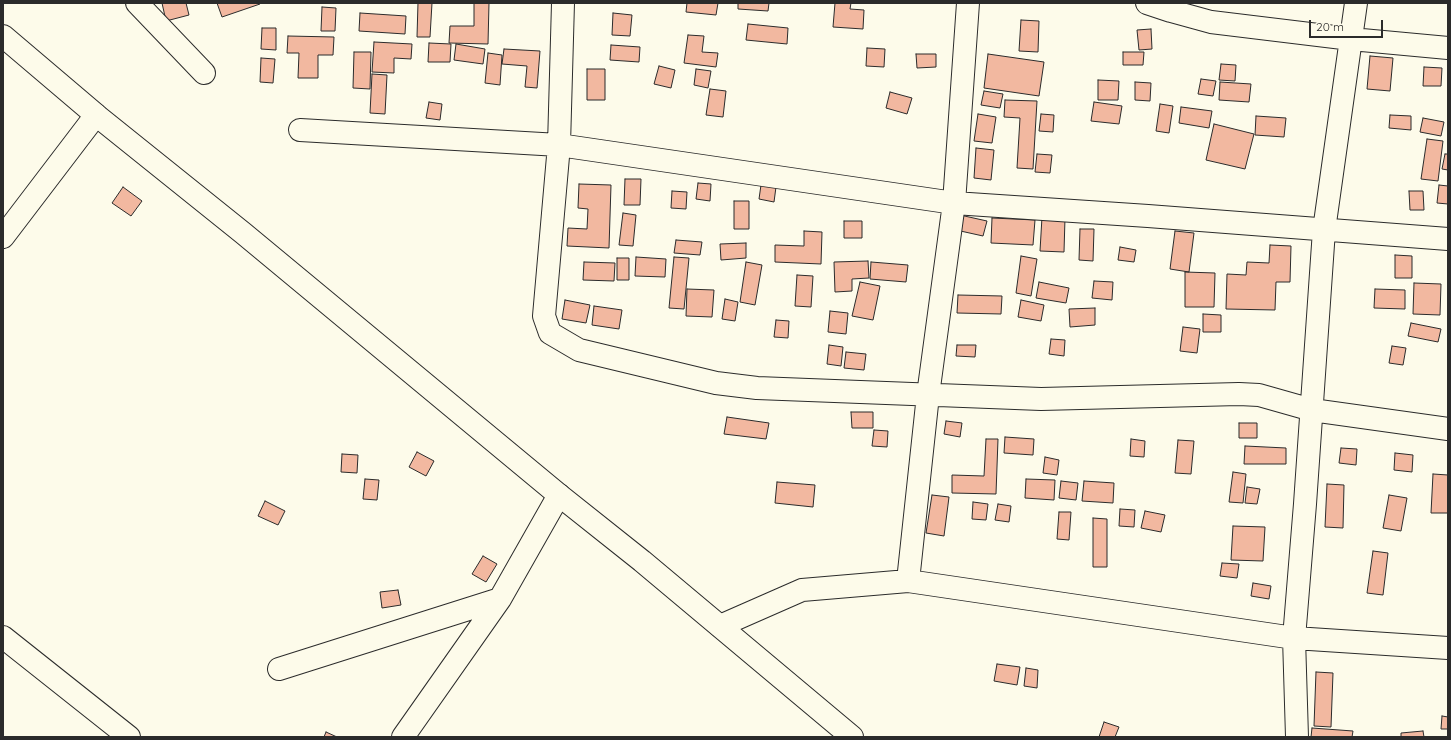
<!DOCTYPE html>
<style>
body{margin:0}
#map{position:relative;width:1451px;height:740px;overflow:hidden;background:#fdfbea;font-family:Quicksand,sans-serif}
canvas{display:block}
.frame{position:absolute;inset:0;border:4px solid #2b2b2b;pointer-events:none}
.scale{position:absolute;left:1309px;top:20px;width:74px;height:18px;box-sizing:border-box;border:2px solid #2b2b2b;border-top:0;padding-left:5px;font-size:12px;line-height:14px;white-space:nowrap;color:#2b2b2b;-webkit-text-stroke:3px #fdfbea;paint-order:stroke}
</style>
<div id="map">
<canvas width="1451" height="740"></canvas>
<div class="frame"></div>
<div class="scale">20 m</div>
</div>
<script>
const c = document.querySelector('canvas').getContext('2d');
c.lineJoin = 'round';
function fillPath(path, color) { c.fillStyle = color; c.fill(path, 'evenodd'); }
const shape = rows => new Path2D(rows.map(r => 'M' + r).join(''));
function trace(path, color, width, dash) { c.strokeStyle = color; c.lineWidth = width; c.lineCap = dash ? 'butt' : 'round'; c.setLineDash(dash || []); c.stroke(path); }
const building = shape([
 [162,3,186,3,189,15,166,21,162,3],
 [217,3,260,3,260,4,222,17,217,3],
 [418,3,432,3,430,37,417,37,418,3],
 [474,3,489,3,488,44,449,43,450,26,474,26,474,3],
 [687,3,718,3,716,15,686,12,687,3],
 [738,3,769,3,768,11,738,9,738,3],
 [835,3,851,3,850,9,864,10,863,29,833,27,835,3],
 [322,7,336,8,335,31,321,31,322,7],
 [360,13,406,16,405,34,359,31,360,13],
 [613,13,632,15,630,36,612,35,613,13],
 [1021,20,1039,21,1038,52,1019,51,1021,20],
 [748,24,788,28,787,44,746,40,748,24],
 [262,28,276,28,276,50,261,49,262,28],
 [1151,29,1152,49,1139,50,1137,30,1151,29],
 [688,35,704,36,702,52,718,53,716,67,684,63,688,35],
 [288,36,334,37,333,55,318,55,318,78,298,78,299,53,287,53,288,36],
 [374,42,412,44,411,59,394,58,394,73,372,72,374,42],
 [429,43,451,44,450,62,428,62,429,43],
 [456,44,485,49,483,64,454,60,456,44],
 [611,45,640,47,639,62,610,60,611,45],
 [867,48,885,49,884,67,866,66,867,48],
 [504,49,540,51,537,88,525,87,527,66,502,64,504,49],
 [354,52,371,52,370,89,353,88,354,52],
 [1123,52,1144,52,1143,65,1123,65,1123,52],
 [488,53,502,55,500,85,485,83,488,53],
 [916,54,936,54,936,67,917,68,916,54],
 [988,54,1044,62,1039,96,984,88,988,54],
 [1370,56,1393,58,1390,91,1367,89,1370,56],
 [261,58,275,59,273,83,260,82,261,58],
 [1221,64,1236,65,1235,81,1219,80,1221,64],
 [659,66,675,70,671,88,654,84,659,66],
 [1424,67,1442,68,1441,86,1423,86,1424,67],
 [587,69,605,69,605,100,587,100,587,69],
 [696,69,711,71,708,88,694,85,696,69],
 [372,74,387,75,385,114,370,113,372,74],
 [1201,79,1216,81,1213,96,1198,94,1201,79],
 [1098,80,1119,81,1118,100,1098,100,1098,80],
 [1135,82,1151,83,1150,101,1135,100,1135,82],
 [1220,82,1251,84,1249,102,1219,100,1220,82],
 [710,89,726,91,723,117,706,115,710,89],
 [984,91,1003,94,1000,108,981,105,984,91],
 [890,92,912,98,907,114,886,108,890,92],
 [1005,100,1037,101,1033,169,1017,168,1020,118,1004,117,1005,100],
 [429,102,442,104,440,120,426,118,429,102],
 [1094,102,1122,106,1119,124,1091,121,1094,102],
 [1160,104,1173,106,1169,133,1156,131,1160,104],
 [1181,107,1212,111,1209,128,1179,123,1181,107],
 [978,114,996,117,992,143,974,141,978,114],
 [1041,114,1054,115,1053,132,1039,131,1041,114],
 [1390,115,1411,116,1411,130,1389,128,1390,115],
 [1256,116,1286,118,1284,137,1255,135,1256,116],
 [1423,118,1444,122,1441,136,1420,132,1423,118],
 [1214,124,1254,134,1245,169,1206,160,1214,124],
 [1427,139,1443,141,1438,181,1421,179,1427,139],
 [976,148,994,150,991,180,974,178,976,148],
 [1037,154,1052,155,1050,173,1035,172,1037,154],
 [1445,154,1448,154,1448,170,1442,169,1445,154],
 [625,179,641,179,640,205,624,205,625,179],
 [698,183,711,184,710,201,696,199,698,183],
 [579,184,611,185,609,248,567,246,568,228,587,229,588,209,578,208,579,184],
 [761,185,776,187,774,202,759,199,761,185],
 [1439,185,1448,186,1448,204,1437,203,1439,185],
 [123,187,142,201,131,216,112,203,123,187],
 [672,191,687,192,686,209,671,208,672,191],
 [1409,191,1423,191,1424,210,1410,210,1409,191],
 [734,201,749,201,749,229,734,229,734,201],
 [623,213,636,215,633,246,619,245,623,213],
 [960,215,987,221,983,236,956,230,960,215],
 [1042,217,1065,218,1064,252,1040,251,1042,217],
 [992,218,1035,220,1033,245,991,243,992,218],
 [844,221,862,221,862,238,844,238,844,221],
 [1080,229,1094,229,1093,261,1079,260,1080,229],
 [804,231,822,232,821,264,775,262,775,245,804,246,804,231],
 [1175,231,1194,233,1189,272,1170,269,1175,231],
 [676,240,702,242,700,255,674,253,676,240],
 [746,243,746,258,721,260,720,244,746,243],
 [1270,245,1291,246,1290,282,1276,282,1275,310,1226,309,1227,274,1246,275,1247,262,1269,263,1270,245],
 [1120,247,1136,250,1134,262,1118,260,1120,247],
 [1395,255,1412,256,1412,278,1395,278,1395,255],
 [1021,256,1037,259,1031,296,1016,293,1021,256],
 [636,257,666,259,665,277,635,276,636,257],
 [674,257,689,258,684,309,669,308,674,257],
 [617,258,629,258,629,280,617,280,617,258],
 [868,261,869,278,852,279,852,291,835,292,834,262,868,261],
 [584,262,615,263,614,281,583,280,584,262],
 [746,262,762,265,755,305,740,302,746,262],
 [871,262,908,265,906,282,870,279,871,262],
 [1185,272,1215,273,1214,307,1185,307,1185,272],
 [797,275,813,276,811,307,795,306,797,275],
 [1094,281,1113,282,1112,300,1092,298,1094,281],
 [860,282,880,286,873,320,852,316,860,282],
 [1039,282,1069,288,1066,303,1036,298,1039,282],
 [1414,283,1441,284,1440,315,1413,314,1414,283],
 [687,289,714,290,712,317,686,316,687,289],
 [1375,289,1405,290,1405,309,1374,308,1375,289],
 [958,295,1002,296,1001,314,957,313,958,295],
 [725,299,738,302,735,321,722,319,725,299],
 [565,300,590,305,586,323,562,319,565,300],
 [1021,300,1044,305,1041,321,1018,317,1021,300],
 [594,306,622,310,619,329,592,325,594,306],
 [1095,308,1095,325,1070,327,1069,309,1095,308],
 [830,311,848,313,846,334,828,332,830,311],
 [1203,314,1221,315,1221,332,1203,332,1203,314],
 [776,320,789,321,788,338,774,337,776,320],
 [1411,323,1441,329,1438,342,1408,336,1411,323],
 [1183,327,1200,329,1197,353,1180,351,1183,327],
 [1051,339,1065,340,1064,356,1049,354,1051,339],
 [829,345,843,347,841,366,827,364,829,345],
 [957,345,976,345,975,357,956,356,957,345],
 [1392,346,1406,348,1403,365,1389,363,1392,346],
 [846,352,866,354,864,370,844,368,846,352],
 [851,412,873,412,873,428,852,428,851,412],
 [727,417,769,423,766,439,724,434,727,417],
 [946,421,962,423,960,437,944,434,946,421],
 [1239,423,1257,423,1257,438,1239,438,1239,423],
 [874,430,888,431,887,447,872,446,874,430],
 [1005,437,1034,439,1033,455,1004,453,1005,437],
 [986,439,998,439,996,494,952,493,952,475,984,476,986,439],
 [1131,439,1145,441,1144,457,1130,456,1131,439],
 [1178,440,1194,441,1191,474,1175,473,1178,440],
 [1245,446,1286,448,1286,464,1244,464,1245,446],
 [1341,448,1357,449,1356,465,1339,463,1341,448],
 [417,452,434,461,426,476,409,467,417,452],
 [1395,453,1413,455,1412,472,1394,470,1395,453],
 [342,454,358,455,357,473,341,472,342,454],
 [1045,457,1059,460,1057,475,1043,473,1045,457],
 [1233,472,1246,474,1243,503,1229,502,1233,472],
 [1433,474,1448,475,1448,513,1431,513,1433,474],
 [365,479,379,480,377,500,363,499,365,479],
 [1026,479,1055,480,1054,500,1025,498,1026,479],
 [1061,481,1078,483,1076,500,1059,498,1061,481],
 [1084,481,1114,483,1113,503,1082,501,1084,481],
 [777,482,815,485,813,507,775,503,777,482],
 [1327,484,1344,485,1343,528,1325,527,1327,484],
 [1247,487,1260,489,1257,504,1245,503,1247,487],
 [932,495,949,497,944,536,926,533,932,495],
 [1389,495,1407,498,1401,531,1383,528,1389,495],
 [265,501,285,511,278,525,258,516,265,501],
 [973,502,988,504,986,520,972,519,973,502],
 [998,504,1011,506,1009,522,995,520,998,504],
 [1120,509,1135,510,1134,527,1119,526,1120,509],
 [1145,511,1165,515,1161,532,1141,528,1145,511],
 [1059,512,1071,512,1069,540,1057,539,1059,512],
 [1093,518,1107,519,1107,567,1093,567,1093,518],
 [1233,526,1265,527,1263,561,1231,560,1233,526],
 [1373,551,1388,553,1383,595,1367,593,1373,551],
 [483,556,497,564,486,582,472,574,483,556],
 [1222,563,1239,564,1237,578,1220,576,1222,563],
 [1253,583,1271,586,1269,599,1251,596,1253,583],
 [398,590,401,605,382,608,380,592,398,590],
 [997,664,1020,667,1017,685,994,681,997,664],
 [1026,668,1038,670,1037,688,1024,686,1026,668],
 [1316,672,1333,673,1331,727,1314,726,1316,672],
 [1442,716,1448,717,1448,729,1441,729,1442,716],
 [1104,722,1119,727,1115,737,1099,737,1104,722],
 [1312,728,1353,731,1352,737,1311,737,1312,728],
 [1423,731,1424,737,1401,737,1401,733,1423,731],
 [326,732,337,737,324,737,326,732]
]);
fillPath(building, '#f2b8a0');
trace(building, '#2b2b2b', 1);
const street = shape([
 [137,3,204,73],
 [563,3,559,145,544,316,550,333,579,350,716,383,757,388,1041,399,1239,394,1259,395,1312,410,1448,429],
 [1147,3,1171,11,1211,22,1351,39,1448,48],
 [300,130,559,145,954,203,1148,216,1448,239],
 [3,237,96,115],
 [908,581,928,395,954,203,968,3],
 [720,626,802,590,908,581,1294,638,1448,648],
 [3,637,129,737],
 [279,669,500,599],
 [403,737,500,599,559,495],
 [1297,737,1294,638,1305,504,1324,230,1356,3]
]);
const highway = shape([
 [3,36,96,115,243,233,559,495,642,561,852,737]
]);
trace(street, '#2b2b2b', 24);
trace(highway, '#2b2b2b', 24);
trace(street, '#fdfbea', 22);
trace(highway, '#fdfbea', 22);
</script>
